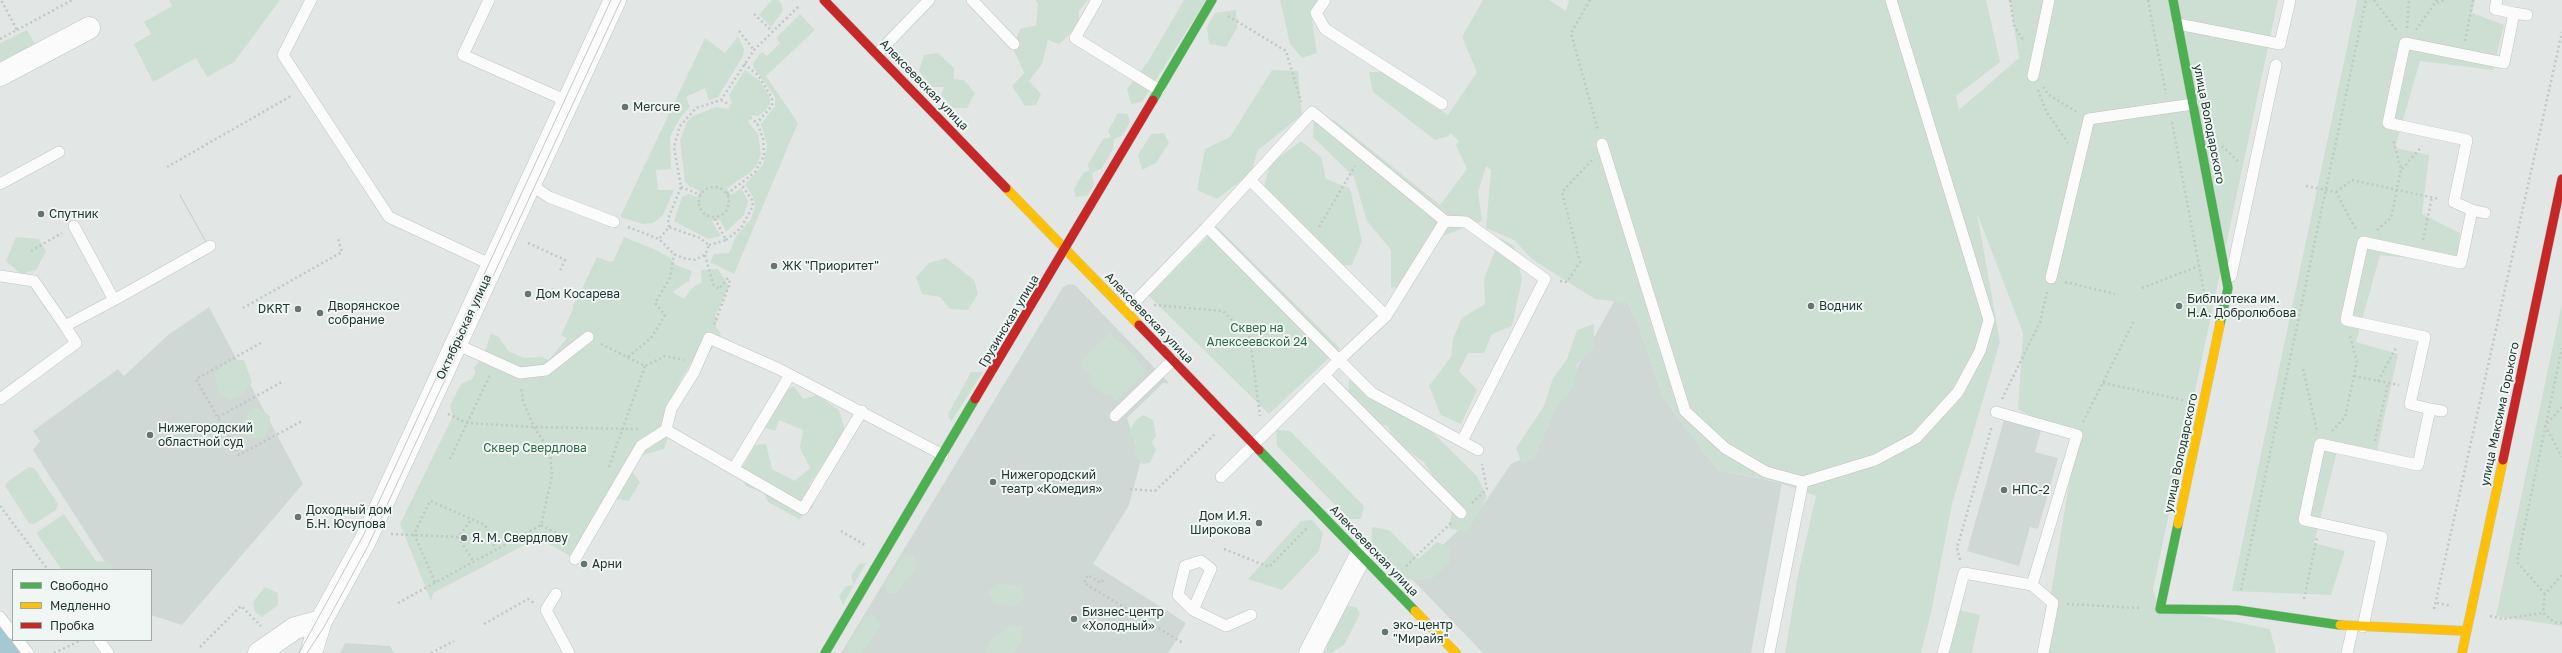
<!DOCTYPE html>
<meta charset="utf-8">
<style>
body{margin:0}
#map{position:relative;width:2562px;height:653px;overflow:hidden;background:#e2e7e5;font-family:"Golos Text",sans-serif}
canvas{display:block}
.legend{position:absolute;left:12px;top:569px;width:140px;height:72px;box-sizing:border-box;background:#f0f6f4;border:1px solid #9eaaa7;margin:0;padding:5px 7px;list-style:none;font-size:12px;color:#223833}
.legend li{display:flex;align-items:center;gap:8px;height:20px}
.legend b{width:20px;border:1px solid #9eaaa7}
</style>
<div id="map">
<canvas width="2562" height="653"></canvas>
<ul class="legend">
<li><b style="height:5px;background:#4caf50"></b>Свободно</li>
<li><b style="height:5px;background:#ffc107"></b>Медленно</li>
<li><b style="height:5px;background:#c62828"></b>Пробка</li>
</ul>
</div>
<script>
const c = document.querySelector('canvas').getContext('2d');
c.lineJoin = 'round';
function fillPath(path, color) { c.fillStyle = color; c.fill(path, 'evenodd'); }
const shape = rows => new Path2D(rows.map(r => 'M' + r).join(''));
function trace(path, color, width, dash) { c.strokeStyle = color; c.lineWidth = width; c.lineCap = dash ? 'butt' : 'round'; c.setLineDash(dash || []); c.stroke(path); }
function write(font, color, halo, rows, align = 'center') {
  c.font = font + ' "Golos Text",sans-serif'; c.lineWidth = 4; c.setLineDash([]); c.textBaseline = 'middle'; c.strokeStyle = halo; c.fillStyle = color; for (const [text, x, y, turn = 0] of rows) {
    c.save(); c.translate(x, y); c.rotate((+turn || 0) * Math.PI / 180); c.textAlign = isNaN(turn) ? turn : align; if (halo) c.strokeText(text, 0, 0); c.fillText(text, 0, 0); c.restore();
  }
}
fillPath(shape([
 [1069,284,1075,285,1169,383,1163,383,1127,418,1141,460,1129,505,1093,564,1186,623,1172,647,1168,653,841,653,1063,287],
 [1621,289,1638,324,1664,399,1718,470,1782,483,1751,653,1483,653,1410,577,1481,508,1511,464,1528,456],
 [209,307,303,484,182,625,151,615,151,570,110,570,33,450,40,441,33,431,118,369,124,376,168,335],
 [2004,420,2041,430,2035,452,2058,458,2038,529,2030,527,2019,566,1967,551],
 [345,643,390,646,394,653,340,653]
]), '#d0d8d5');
fillPath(shape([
 [169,0,280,0,234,62,207,77,196,58,153,82,134,44,151,34,144,22,172,6],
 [772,0,778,0,781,3,783,11,771,27,759,15],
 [1035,0,1088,0,1079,11,1079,25,1059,44,1048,40,1042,64,1029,81,1041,94,1036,105,1025,106,1012,86,1024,73,1013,48,1020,29,1036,25,1038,3],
 [1184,0,1206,0,1142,102,1131,104,1127,89,1149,60],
 [1280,0,1323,0,1326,8,1312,20,1317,53,1302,58,1290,44],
 [1483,0,1549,0,1566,11,1569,0,1986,0,2000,62,1956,96,1959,110,2019,58,2010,0,2278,0,2153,589,2159,607,2270,629,2276,653,2041,653,2076,442,2018,409,2023,333,1977,213,2000,342,1952,504,1931,613,1921,653,1785,653,1798,575,1816,496,1774,481,1718,470,1664,399,1638,324,1628,303,1595,299,1533,260,1514,240,1486,228,1491,170,1486,166,1478,192,1482,221,1440,237,1410,290,1391,287,1391,250,1367,221,1354,177,1313,137,1314,118,1334,120,1440,205,1467,169,1456,145,1459,141,1450,133,1449,136,1435,140,1373,92,1369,72,1386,72,1448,115,1477,72,1462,37],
 [2357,0,2475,0,2472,13,2504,25,2493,70,2420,61,2395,148,2429,155,2422,214,2460,233,2457,263,2380,255,2356,342,2398,354,2377,451,2337,451,2314,543,2345,551,2331,595,2232,591],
 [1236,10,1237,28,1226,47,1209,44,1207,27,1215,13],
 [800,14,815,30,766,76,798,123,734,274,710,262,714,254,729,253,736,236,751,219,755,206,754,199,745,184,763,165,767,145,761,124,775,106,775,97,754,68,753,63,762,52,767,56,780,43,776,38],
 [27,30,36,46,0,73,0,43],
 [738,36,744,49,743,56,718,97,709,100,705,88,686,97,690,107,680,118,670,137,671,169,656,170,658,190,674,190,663,215,653,223,643,224,620,217,705,38,725,53],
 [938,53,954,68,954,79,964,80,975,93,967,108,953,108,941,95,944,87,932,87,919,71,924,55],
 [745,70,760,81,770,98,770,104,765,111,758,116,753,115,748,122,758,134,761,153,758,163,751,172,727,188,731,195,741,188,748,201,744,215,726,232,720,220,712,221,721,236,708,239,674,221,682,197,689,194,697,197,700,191,689,186,685,182,680,140,687,122,693,116,716,107,728,109,732,103,729,95],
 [1272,70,1298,71,1302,115,1258,150,1251,173,1217,199,1197,190,1205,149,1230,137],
 [1118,113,1128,114,1130,122,1122,136,1114,139,1113,149,1102,168,1092,173,1094,185,1087,196,1076,197,1074,189,1083,173,1089,170,1088,164,1103,139,1111,137,1108,131],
 [1164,133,1169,143,1156,163,1142,170,1138,155,1151,134],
 [1301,141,1321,157,1326,179,1350,188,1362,241,1352,265,1329,265,1263,190,1270,164],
 [1217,227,1340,348,1269,414,1149,296],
 [16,237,39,239,46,251,36,270,21,274,6,261],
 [624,237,656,250,670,258,676,265,692,271,689,281,672,292,684,299,691,289,702,282,701,270,718,269,729,286,715,316,719,319,715,325,721,334,703,363,691,363,679,383,680,389,662,420,669,434,664,449,639,456,632,472,640,482,629,501,617,499,613,489,572,557,538,538,433,593,431,601,400,524,453,416,450,406,461,384,472,379,475,373,474,367,482,359,491,334,499,337,508,351,524,358,541,357,549,360,567,338,561,335,573,309,573,304,577,300,597,257,610,262,614,260],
 [1500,238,1514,246,1522,279,1512,326,1492,334,1484,353,1468,353,1459,371,1477,390,1461,424,1441,415,1429,386,1451,357,1453,339,1462,318,1485,304,1484,279],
 [946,258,974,280,978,294,968,310,950,309,940,297,922,294,916,277,929,263],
 [2562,303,2562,626,2496,616],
 [1594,324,1594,349,1577,364,1574,386,1556,408,1535,457,1522,464,1516,448,1544,406,1553,378,1567,359,1577,330],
 [1110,333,1119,343,1123,343,1146,372,1116,401,1110,394,1103,394,1091,383,1092,377,1079,363],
 [228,360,244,360,252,382,243,395,229,400,219,393,215,374],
 [971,372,983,372,951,422,948,414],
 [1350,374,1364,376,1399,413,1422,422,1477,476,1487,497,1467,533,1449,528,1452,508,1424,462,1398,444,1387,426,1375,422,1348,395],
 [794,386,803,399,817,395,839,410,846,434,809,484,815,492,813,507,799,519,768,502,764,493,746,486,738,475,755,445,766,444,772,469,795,481,810,468,800,448,803,430,779,420,775,431,762,427,772,398],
 [256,407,270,416,269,430,261,439,247,437,243,427,243,419],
 [1143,415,1153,420,1156,436,1152,442,1156,450,1150,463,1142,464,1134,453,1136,442,1129,432,1135,421],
 [1276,430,1290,431,1364,506,1361,519,1349,519,1277,446],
 [29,467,34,468,58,504,56,510,34,524,29,523,5,486,7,482],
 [64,514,96,561,109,562,116,570,62,570,36,533],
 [1312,520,1323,533,1319,551,1282,590,1248,579,1301,521],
 [1372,527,1389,530,1418,559,1437,542,1450,547,1450,562,1432,579,1405,580,1371,543],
 [904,555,914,556,917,566,896,594,886,593,886,582],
 [866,563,843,605,839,596,846,586,854,585,851,576,859,564],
 [999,583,1020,587,1025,597,1016,607,994,603,989,591],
 [265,587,278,593,278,605,262,617,255,612,253,602],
 [1344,605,1356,607,1360,614,1344,645,1331,653,1322,653,1326,651,1328,637],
 [1959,610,1980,615,1972,653,1949,653],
 [873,614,880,624,871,641,862,653,847,653,848,645,865,617],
 [1011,626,1021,626,1022,640,1013,653,985,653,991,639]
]), '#cddfd3');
fillPath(shape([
 [0,620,11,623,13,640,24,640,33,653,0,653]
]), '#a6c9d1');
const lane = shape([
 [311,0,283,55,389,217,492,265],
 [489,0,463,55,567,101],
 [972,0,1014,44],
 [1097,0,1075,38,1159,90],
 [1325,0,1316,13,1325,29,1442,104],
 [2514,13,2527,15],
 [2178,24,2280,44,2290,0],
 [877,54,929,0],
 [2033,76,2049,0],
 [1602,144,1685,411,1725,448,1766,472,1803,482,1875,460,1916,438,1958,392,1980,351,1989,320,1891,0],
 [1250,180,1386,316],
 [0,184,59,152],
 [530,184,549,197,614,222],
 [2472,210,2485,213],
 [74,226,114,300,210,246],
 [1207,227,1312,112,1445,221,1466,222,1545,279,1462,441],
 [0,276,34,281,65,326,114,300],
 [2231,276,2276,65],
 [2051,278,2089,119,2193,104],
 [1126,311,1207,227,1339,360,1386,316,1445,221],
 [456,344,520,373,546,370,588,337],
 [1324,375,1461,513],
 [0,399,76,343,65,326],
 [2430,409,2442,411],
 [1996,412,2077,435,2032,585],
 [1115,416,1173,360],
 [666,430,803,509,862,411],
 [734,468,790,375],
 [1221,477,1339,360,1372,393,1478,450],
 [575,559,641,446,666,430,671,409,694,372,709,338,779,369,943,455],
 [556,594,546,610,569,653],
 [1193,610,1211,569,1201,561,1185,566,1178,595,1193,610,1226,626,1251,615],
 [0,617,13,634],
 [2363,627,2382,537,2304,520,2320,444,2418,465,2430,409,2410,404,2425,337,2346,320,2363,242,2461,263,2472,210,2454,202,2467,140,2388,123,2405,43,2504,63,2514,13,2495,9,2497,0],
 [18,640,28,653],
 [99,640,108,653],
 [1769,653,1803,482],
 [1943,653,1964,573,2032,585,2053,603,2043,653],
 [2347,653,2353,627]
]);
const street = shape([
 [0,75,89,28],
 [259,653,295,628,321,621],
 [311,653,321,621,365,541,615,0],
 [1310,653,1361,555]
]);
const fast = shape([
 [2173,0,2228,288,2220,324],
 [1153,100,1212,0],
 [1259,450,1415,611],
 [2178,524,2160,609,2237,610,2340,625],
 [825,653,975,399]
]);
const slow = shape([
 [1006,188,1139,325],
 [2178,524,2220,324],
 [1415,611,1456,653],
 [2340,625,2466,631],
 [2462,653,2503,460]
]);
const jam = shape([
 [824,0,1006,188],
 [1139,325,1259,450],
 [975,399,1153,100],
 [2503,460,2562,179]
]);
trace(lane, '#bfc4c2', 12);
trace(street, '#bfc4c2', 23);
trace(fast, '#bec5c2', 10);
trace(slow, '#bec5c2', 10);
trace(jam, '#bec5c2', 10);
trace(shape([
 [1590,0,1571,33,1598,130],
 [2010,0,2014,25,2024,42],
 [2148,0,2166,94],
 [2374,0,2397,31],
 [2437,3,2444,0],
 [754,14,773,32],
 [1228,16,1286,51,1301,102],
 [2407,28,2409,0],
 [17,30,72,0],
 [2416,30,2437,0],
 [739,31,754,50],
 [0,39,17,30,1,0],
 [2465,41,2473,0],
 [744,64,758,75,772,98,772,106,757,123],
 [2043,87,2049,95,2077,112],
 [2038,90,2046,111,2068,143],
 [721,100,730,105],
 [2172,122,2204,292],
 [2222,146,2240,163],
 [167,167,291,96],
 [2402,169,2422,146],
 [2306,186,2336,192,2356,230],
 '699 202a15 15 0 1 1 30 0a15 15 0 1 1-30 0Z',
 [681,187,701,195],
 [2336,192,2352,180,2439,199],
 [727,194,755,172,764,156,763,138,757,123,751,118],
 [628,227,659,239,674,254,683,258,694,260,705,255,709,245,700,238,669,227,659,239],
 [669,227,668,219,681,187,674,147,680,126,696,108,721,100,754,50,799,6],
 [1319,227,1355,166],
 [2377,230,2391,218,2401,169,2393,139],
 [726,240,741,228,753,206,752,200,741,184],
 [2423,240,2432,197],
 [528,243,565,260,559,273],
 [709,245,726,240,714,217],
 [31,251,62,233],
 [705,255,713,284,719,289,728,278,730,283,714,325],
 [1560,281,1567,282,1580,262,1562,192,1592,160],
 [2065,282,2115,294],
 [2142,288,2199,266],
 [550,295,554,286],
 [1154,305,1223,311,1250,338,1260,416],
 [243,308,342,252,338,239],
 [261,343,196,379,239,455,302,421],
 [601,344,645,366,665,356,684,360],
 [628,357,651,338,665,315,655,303,670,278,674,254],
 [2303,369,2317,431],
 [2354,376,2399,385],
 [2378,381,2397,346],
 [2103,383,2183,400],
 [2002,399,2040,322,2047,292],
 [2562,407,2545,426,2562,457],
 [448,414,467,423,534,427,638,429],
 [218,417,282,382],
 [2083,422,2134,321],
 [2332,431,2345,417,2357,362,2350,336],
 [2375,441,2388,383],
 [450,459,490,375],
 [609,467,645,366],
 [1130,489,1155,491,1215,434],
 [1472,503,1487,489,1482,464],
 [0,506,48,570],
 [541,525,569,540],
 [841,531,865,545],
 [391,534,458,537,472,519],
 [458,537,474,562],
 [1224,549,1269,567,1307,528],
 [1960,560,1957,548,1992,426],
 [1406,566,1451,523],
 [2562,575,2545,594,2543,613,2554,622,2562,623],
 [1103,580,1101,583,1088,575,1084,583,1183,643],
 [435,582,414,534,430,501,485,525,496,550],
 [2241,590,2366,0],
 [2545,594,2517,562,2562,348],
 [2304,599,2317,537],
 [398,603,541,525,552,476,550,451,534,427,523,401,521,387],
 [2437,603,2452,606],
 [2067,604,2140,608],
 [2434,609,2562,32],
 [2490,616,2503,619,2543,613],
 [484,624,528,599,534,603],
 [200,647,241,606,261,626],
 [54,653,82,640],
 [431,653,454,641]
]), '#c0c7c6', 2.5, [2, 3]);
trace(lane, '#fbfbfb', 11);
trace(street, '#fbfbfb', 22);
trace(fast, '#4caf50', 9);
trace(slow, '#ffc107', 9);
trace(jam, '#c62828', 9);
trace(shape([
 [180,195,206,242],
 [299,653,363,536,611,0],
 [307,653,324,627,368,546,621,0]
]), '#c6c9c8', 1);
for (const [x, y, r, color] of [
 [625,107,4,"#657571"],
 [41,214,4,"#657571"],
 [774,266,4,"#657571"],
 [528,294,4,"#657571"],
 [1811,306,4,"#657571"],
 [2179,306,4,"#657571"],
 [298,309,4,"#657571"],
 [320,313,4,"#657571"],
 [150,435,4,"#657571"],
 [993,482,4,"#657571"],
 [2004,490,4,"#657571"],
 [298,517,4,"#657571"],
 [1259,523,4,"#657571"],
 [464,538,4,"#657571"],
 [584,564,4,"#657571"],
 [1074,619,4,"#657571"],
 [1385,632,4,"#657571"]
]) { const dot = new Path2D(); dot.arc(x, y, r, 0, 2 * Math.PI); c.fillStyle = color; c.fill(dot); trace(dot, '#f0f6f4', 1.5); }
write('12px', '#223833', '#f0f6f4', [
 ["Алексеевская улица",924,85,46],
 ["улица Володарского",2209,124,79],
 ["Алексеевская улица",1149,318,46],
 ["Грузинская улица",1009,321,-59],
 ["Октябрьская улица",464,327,-65],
 ["улица Максима Горького",2500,414,-78],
 ["улица Володарского",2181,453,-78],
 ["Алексеевская улица",1374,551,46]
]);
write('12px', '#223833', '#f0f6f4', [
 ["Mercure",633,107],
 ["Спутник",49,214],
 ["ЖК \"Приоритет\"",782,266],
 ["Дом Косарева",536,294],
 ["Библиотека им.",2187,299],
 ["Н.А. Добролюбова",2187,313],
 ["Дворянское",328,306],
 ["собрание",328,320],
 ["Водник",1819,306],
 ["DKRT",290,309,"right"],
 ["Нижегородский",158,428],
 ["областной суд",158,442],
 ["Нижегородский",1001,475],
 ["театр «Комедия»",1001,489],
 ["НПС-2",2012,490],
 ["Доходный дом",306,510],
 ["Б.Н. Юсупова",306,524],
 ["Дом И.Я.",1251,516,"right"],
 ["Широкова",1251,530,"right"],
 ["Я. М. Свердлову",472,538],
 ["Арни",592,564],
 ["Бизнес-центр",1082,612],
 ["«Холодный»",1082,626],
 ["эко-центр",1393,625],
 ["\"Мирайя\"",1393,639]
], 'left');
write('12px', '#316a4b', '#f0f6f4', [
 ["Сквер на",1257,328],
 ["Алексеевской 24",1257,342],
 ["Сквер Свердлова",535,448]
]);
</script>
